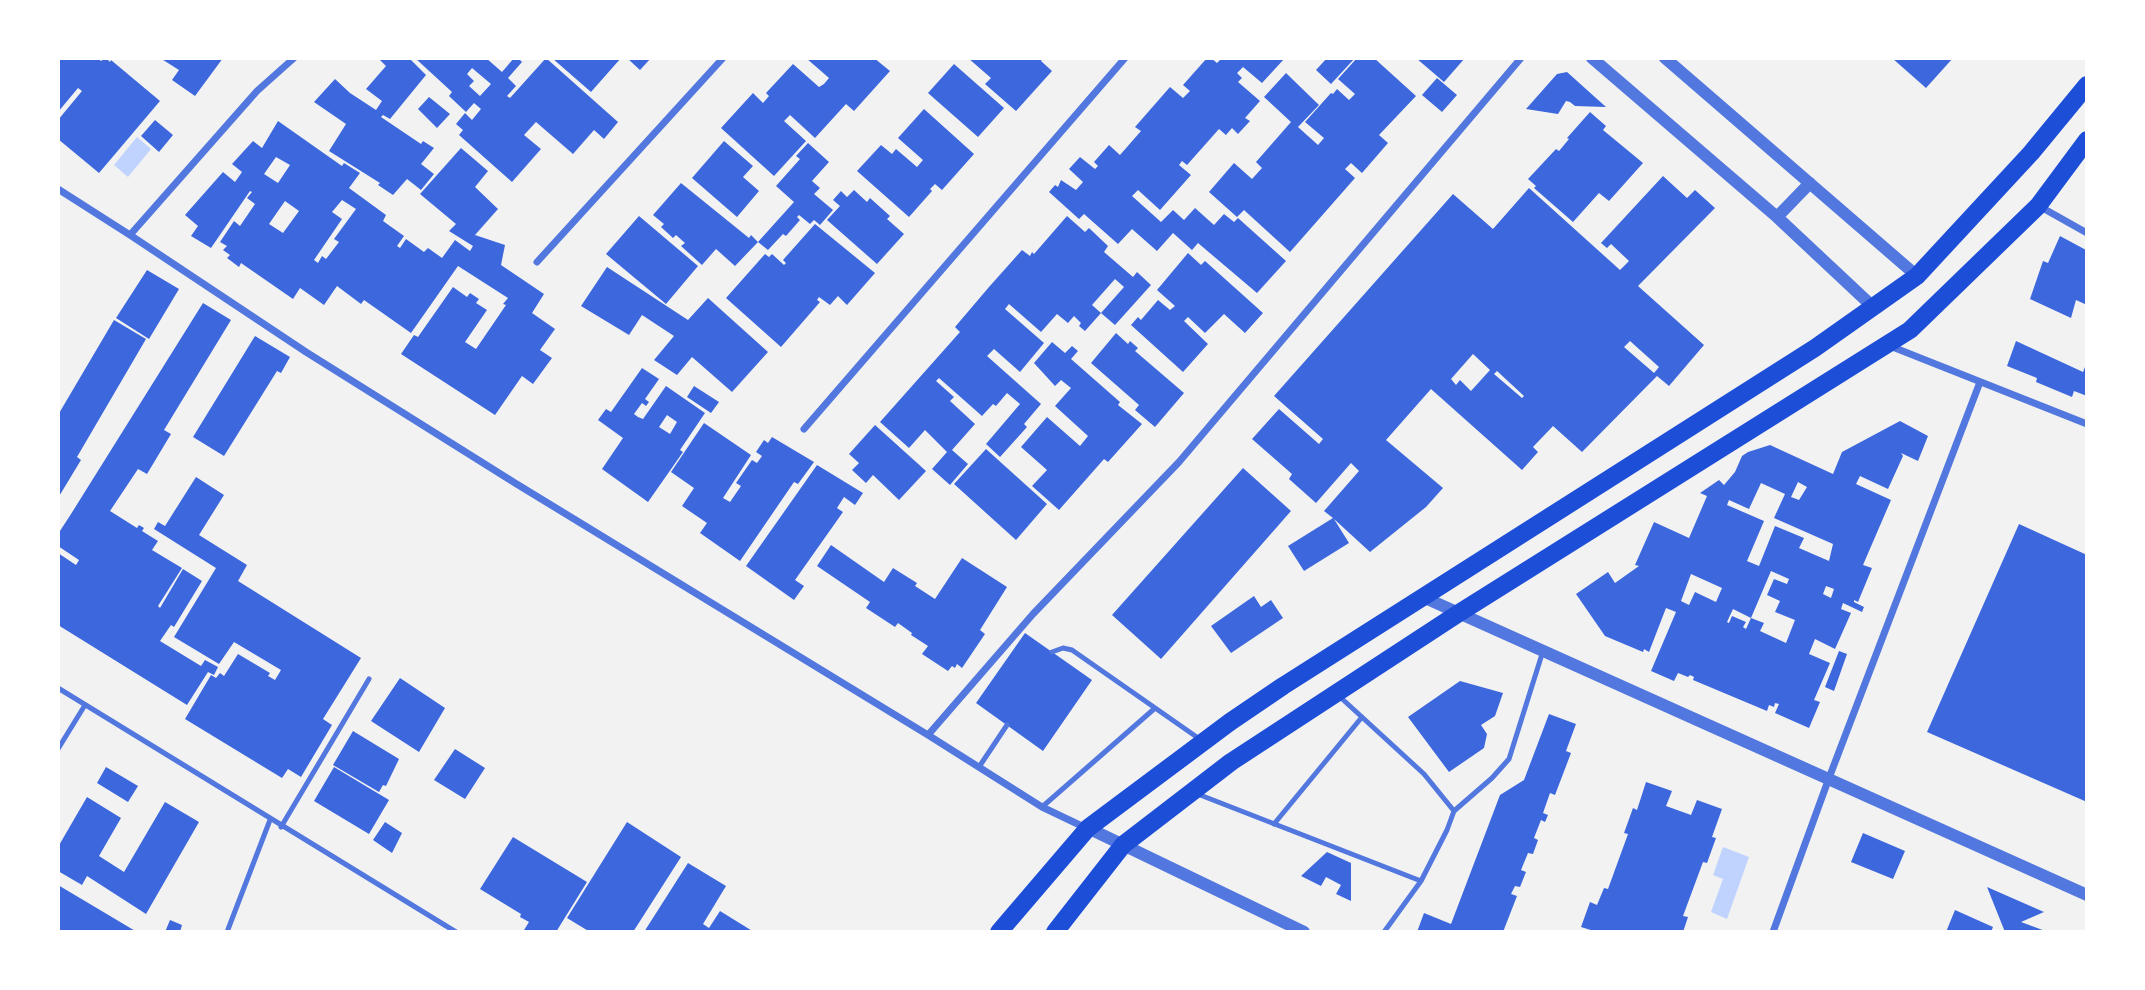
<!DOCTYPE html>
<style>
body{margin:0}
#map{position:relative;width:2145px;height:990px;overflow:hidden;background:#f2f2f2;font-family:"PT Sans",sans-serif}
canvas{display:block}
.frame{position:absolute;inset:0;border:60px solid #fff;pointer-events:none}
</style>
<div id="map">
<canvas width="2145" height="990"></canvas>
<div class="frame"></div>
</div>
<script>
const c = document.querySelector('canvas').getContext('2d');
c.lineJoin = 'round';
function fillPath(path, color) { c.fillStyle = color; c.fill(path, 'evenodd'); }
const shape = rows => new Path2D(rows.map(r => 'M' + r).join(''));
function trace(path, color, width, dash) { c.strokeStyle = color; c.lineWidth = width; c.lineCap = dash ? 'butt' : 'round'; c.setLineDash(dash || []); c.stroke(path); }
fillPath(shape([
 [137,137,151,149,128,177,114,165],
 [1723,847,1749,857,1727,919,1711,912,1723,879,1713,875]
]), '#bfd3fe');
fillPath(shape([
 [62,58,98,58,101,61,106,58,110,62,111,60,160,101,99,173,58,139,58,120,82,91,78,88,58,112,58,63],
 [160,58,223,58,195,96,172,80,179,70],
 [380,58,409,58,426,75,390,119,383,115,381,117,421,144,423,141,434,148,421,164,434,174,421,190,407,179,393,195,378,185,380,183,329,151,346,124,314,102,335,79,350,93,376,110,382,101,366,89,386,66,379,59],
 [415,58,486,58,502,72,514,58,518,58,522,62,508,78,516,86,507,96,510,98,546,58,618,122,604,139,594,130,573,154,536,122,524,135,541,149,512,182,459,135,463,130,456,124,465,113,472,120,481,109,474,103,466,112,449,96,452,92],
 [472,68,491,84,480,96,469,86,474,81,467,74],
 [552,58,621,58,591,92],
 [627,58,651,58,640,70],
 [806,58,874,58,890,71,854,111,846,104,815,138,790,115,784,121,806,141,774,176,721,128,753,93,763,103,769,96,766,93,793,64,819,87,824,84,829,78],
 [968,58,1043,58,1041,61,1052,71,1016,111,985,84,991,78],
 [1207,58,1211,58,1217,63,1222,58,1285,58,1262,83,1243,67,1237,73,1242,78,1238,82,1260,101,1245,118,1250,121,1238,134,1232,128,1226,135,1219,129,1187,165,1182,161,1179,165,1191,175,1160,210,1138,190,1132,196,1161,222,1173,210,1184,220,1195,208,1214,225,1224,214,1234,222,1238,218,1286,261,1257,293,1198,243,1192,250,1173,233,1157,251,1132,229,1118,244,1084,214,1079,219,1049,192,1055,185,1058,187,1061,180,1076,190,1083,182,1069,169,1080,157,1095,169,1098,166,1094,162,1109,145,1120,155,1141,131,1135,127,1170,87,1183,98,1190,91,1183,85],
 [1327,58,1355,58,1331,84,1316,70],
 [1357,58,1374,58,1416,96,1379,135,1388,143,1362,173,1351,163,1345,169,1355,178,1290,252,1244,210,1237,217,1209,192,1234,163,1252,179,1262,168,1256,162,1291,122,1264,97,1286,73,1319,105,1298,127,1318,145,1324,138,1305,122,1331,93,1333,94,1337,89,1349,100,1355,94,1338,79],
 [1416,58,1465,58,1444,82],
 [1892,58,1953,58,1926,88],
 [954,64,1004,108,978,137,928,93],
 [1567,72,1606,107,1575,106,1570,102,1566,101,1558,114,1526,109,1557,74],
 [1437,78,1457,95,1442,112,1422,95],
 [429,97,450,114,437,128,418,109],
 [924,109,974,154,942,190,935,184,930,189,932,191,909,217,857,171,881,145,892,154,896,149,917,167,923,160,898,138],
 [1590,112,1606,126,1603,130,1643,163,1609,201,1599,193,1573,222,1534,188,1536,186,1528,179,1556,149,1559,151,1569,139,1567,138],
 [155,120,173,135,159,152,141,136],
 [278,121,342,166,344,163,360,173,349,188,386,215,383,221,404,236,397,246,400,248,406,239,424,252,428,248,442,258,455,240,470,251,473,246,449,231,456,224,420,194,461,148,488,171,475,187,498,209,475,235,505,245,501,265,544,294,532,313,555,329,540,350,552,358,533,384,522,376,495,415,401,354,414,335,418,337,453,287,467,297,470,293,479,299,476,303,487,310,465,342,476,349,506,305,503,304,508,298,458,266,411,333,364,300,361,304,337,286,324,305,300,288,293,299,241,263,239,267,227,258,230,255,223,250,227,246,220,242,234,221,240,226,255,204,247,198,252,192,250,191,211,248,191,236,198,226,185,215,223,172,235,182,242,172,232,164,253,141,262,148],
 [276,157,290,165,278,183,264,174],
 [342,200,356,209,334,239,339,242,326,259,322,256,318,263,314,260,342,219,332,212],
 [285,201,299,211,283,233,269,224],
 [724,141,753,166,743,177,759,191,737,217,692,178],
 [808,143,829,162,812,181,820,188,814,194,833,210,820,225,814,220,810,224,799,215,797,217,800,220,786,236,783,234,768,250,758,242,735,266,716,249,702,265,681,246,685,243,676,235,673,238,661,227,664,224,653,215,681,183,749,238,751,235,758,242,794,202,776,186,800,159,796,156],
 [1663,176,1687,198,1695,190,1715,208,1638,286,1704,345,1669,386,1657,376,1582,452,1553,426,1533,447,1538,452,1522,470,1431,389,1386,440,1443,488,1426,507,1370,552,1334,519,1349,543,1304,571,1288,546,1333,518,1324,511,1359,471,1351,463,1316,503,1289,479,1292,474,1252,439,1279,409,1319,444,1323,439,1274,396,1453,194,1493,229,1529,188,1620,270,1629,261,1611,244,1607,248,1601,243],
 [1630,341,1659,367,1654,373,1624,347],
 [1473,354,1490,370,1471,391,1460,380,1456,385,1451,379],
 [1497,371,1524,396,1522,398,1494,374],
 [854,190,867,202,870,198,890,216,887,219,904,234,877,264,827,220,840,206,833,200,841,191,847,197],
 [639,216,698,266,666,304,606,254],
 [1067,216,1085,232,1089,228,1108,246,1104,252,1133,277,1137,272,1151,285,1115,325,1101,313,1124,287,1115,279,1092,305,1101,313,1085,331,1079,326,1081,323,1074,316,1068,323,1057,314,1041,332,1009,304,1005,309,1044,343,1020,372,994,349,987,356,1041,404,1024,424,1027,427,1000,457,986,444,1020,404,1007,393,996,406,993,404,982,416,939,378,936,381,954,397,950,401,975,424,952,450,968,464,950,485,932,469,947,452,925,430,909,448,880,422,960,332,955,327,989,287,1022,250,1030,256,1032,252,1034,254],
 [815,224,875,273,847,305,838,296,830,305,819,297,817,300,820,302,781,347,726,298,765,254,769,257,772,254,784,265,786,263,783,260],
 [2060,236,2086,250,2087,254,2087,305,2076,300,2071,318,2030,299,2043,261,2048,263],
 [1188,253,1201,265,1205,261,1263,313,1245,333,1224,314,1205,333,1188,317,1184,321,1208,344,1183,372,1131,325,1138,317,1141,320,1158,300,1170,310,1175,306,1157,290],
 [607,267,688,320,708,298,768,352,732,392,692,357,677,375,654,360,674,336,642,315,629,335,581,306],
 [147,270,179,289,149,339,116,318],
 [203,303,231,320,164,430,171,434,147,474,138,469,110,511,137,528,139,525,144,528,142,531,158,541,152,550,182,568,158,606,160,608,183,569,202,581,174,627,171,625,160,641,201,666,205,660,218,667,214,675,208,672,187,705,58,625,58,553,76,565,79,560,58,546,58,530,60,531,71,514],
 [114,320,146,339,77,457,81,460,58,498,58,415],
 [1116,333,1128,344,1130,341,1138,348,1135,351,1184,393,1155,427,1135,410,1139,405,1091,363],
 [255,336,290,357,281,373,277,371,224,456,193,437],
 [2016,341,2083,372,2087,362,2087,396,2074,391,2072,397,2036,382,2037,378,2007,366],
 [1052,342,1065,353,1072,346,1078,351,1071,359,1120,402,1118,405,1142,424,1108,462,1104,459,1059,510,1032,486,1047,470,1021,447,1047,417,1080,446,1088,436,1055,406,1071,388,1061,380,1055,386,1034,363],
 [642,368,659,379,645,399,649,402,646,406,642,403,634,414,638,417,643,419,666,386,705,413,680,450,683,452,648,502,602,469,623,438,598,420,606,409,611,412],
 [667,415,677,422,670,434,659,427],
 [694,386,719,402,711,413,687,397],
 [1900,421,1928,436,1918,461,1901,453,1903,456,1888,489,1860,476,1856,484,1891,500,1863,565,1872,568,1858,602,1854,600,1854,602,1864,607,1862,612,1843,603,1841,609,1851,613,1835,649,1815,639,1809,654,1830,663,1814,700,1820,702,1809,728,1775,713,1779,704,1775,703,1774,707,1769,705,1767,711,1693,680,1694,677,1690,675,1688,677,1678,673,1674,681,1651,671,1676,612,1666,608,1649,652,1644,649,1643,652,1605,636,1576,594,1608,572,1615,583,1639,566,1635,565,1654,522,1689,538,1707,496,1700,493,1719,480,1724,485,1735,472,1742,456,1748,452,1770,445,1833,474,1842,452],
 [1798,482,1807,487,1799,500,1791,497],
 [1761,483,1785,494,1774,518,1833,544,1829,561,1799,548,1804,538,1775,526,1759,566,1747,561,1764,521,1727,505,1729,500,1749,509],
 [1771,571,1789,579,1787,584,1774,579,1767,595,1780,601,1775,612,1795,620,1786,643,1760,631,1764,623,1751,618,1746,629,1743,627,1746,622,1732,616,1729,623,1727,622,1733,609,1751,618],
 [1691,574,1722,588,1716,602,1695,592,1689,605,1681,601],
 [1826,586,1834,589,1831,598,1823,594],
 [704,423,751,455,723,498,730,502,741,486,736,483,752,460,757,463,762,456,756,452,764,440,768,443,772,437,814,462,798,484,794,482,740,561,700,533,707,523,682,506,694,488,671,472],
 [875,425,926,471,899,500,873,475,866,483,852,470,859,463,849,454],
 [986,449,1047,504,1016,540,954,484],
 [817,465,863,493,855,505,844,497,837,508,843,512,795,580,804,586,794,600,746,566],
 [1243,468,1291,511,1161,659,1112,615],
 [196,477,224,495,199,535,247,565,238,581,361,658,323,719,332,725,301,777,288,769,282,778,185,719,211,675,216,678,220,673,224,676,238,654,270,673,268,676,275,680,281,670,234,642,219,664,174,637,216,568,154,529,158,522,165,526],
 [2019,524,2087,555,2087,802,1927,732],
 [831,545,884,582,893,568,917,583,915,586,935,599,962,558,1007,587,980,630,985,634,962,668,957,664,955,668,952,666,948,671,922,654,928,646,911,635,912,633,898,623,895,627,866,608,870,602,817,566],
 [1254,596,1261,607,1271,600,1283,618,1231,653,1211,626],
 [1025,633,1092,680,1043,751,976,703],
 [1839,651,1847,654,1834,691,1825,687],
 [400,678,445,708,419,752,371,721],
 [1460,681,1503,693,1495,716,1481,725,1487,734,1484,748,1449,772,1408,717],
 [1549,714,1576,724,1566,751,1571,753,1555,795,1550,793,1543,813,1548,815,1545,822,1541,820,1534,838,1538,840,1533,854,1528,853,1521,870,1526,872,1520,887,1515,886,1511,894,1517,896,1503,932,1417,932,1424,913,1451,924,1500,795,1524,780],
 [353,731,399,759,386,786,383,785,379,792,333,765],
 [455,749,485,768,465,799,434,780],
 [106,767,138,786,128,802,97,783],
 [334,767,389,800,369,834,314,801],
 [1646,782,1672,791,1666,806,1691,815,1697,800,1722,809,1712,837,1716,838,1707,863,1703,862,1683,916,1688,917,1683,932,1597,932,1581,927,1590,902,1597,905,1604,888,1608,889,1628,834,1624,833,1633,808,1637,810],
 [87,797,121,818,99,856,124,872,165,802,199,822,146,914,87,876,82,885,58,871,58,847],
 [385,822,402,833,392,853,373,840],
 [627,822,681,857,633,932,590,932,567,918],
 [1863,833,1905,851,1893,879,1851,862],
 [513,837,587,882,556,932,527,932,524,930,529,922,520,917,521,914,480,889],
 [1327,852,1351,863,1351,901,1336,894,1341,885,1326,877,1321,886,1301,876],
 [688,863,726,886,703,924,709,928,720,911,754,932,644,932],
 [58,885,137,932,58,932],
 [1987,887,2044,912,2021,922,2048,932,2005,932],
 [1955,910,1993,927,1991,932,1946,932],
 [170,920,182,925,180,932,165,932]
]), '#3d67dc');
trace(shape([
 [1052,652,1063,648,1072,650,1201,740],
 [58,688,456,932],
 [58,749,85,705],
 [979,767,1007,725],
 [1195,793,1421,881,1447,830,1454,811,1424,774,1339,696],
 [1042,807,1154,709],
 [1454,811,1492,778,1509,759,1543,651],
 [1274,824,1362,717],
 [281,827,369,679],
 [227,932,270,820],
 [1384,932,1421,881]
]), '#5277de', 5);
trace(shape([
 [58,189,130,235,306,352,515,483,928,735,1042,807,1086,828],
 [2039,206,2087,233],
 [130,235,257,91,294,58],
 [537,262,723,58],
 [1890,346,2087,424],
 [804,429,1125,58],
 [928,735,1033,614,1179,462,1521,58],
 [1773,932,1829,778,1980,382]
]), '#5277de', 7);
trace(shape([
 [1592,58,1777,217,1872,306],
 [1665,58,1917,276],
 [1777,217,1810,183],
 [1423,597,2087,895],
 [1088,828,1304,932]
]), '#5277de', 12);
trace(shape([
 [999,932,1088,828,1230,722,1283,686,1815,348,1917,276,2031,153,2087,85],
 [1055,932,1123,845,1231,762,1459,613,1910,330,2038,206,2087,140]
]), '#1d4ed8', 18);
</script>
